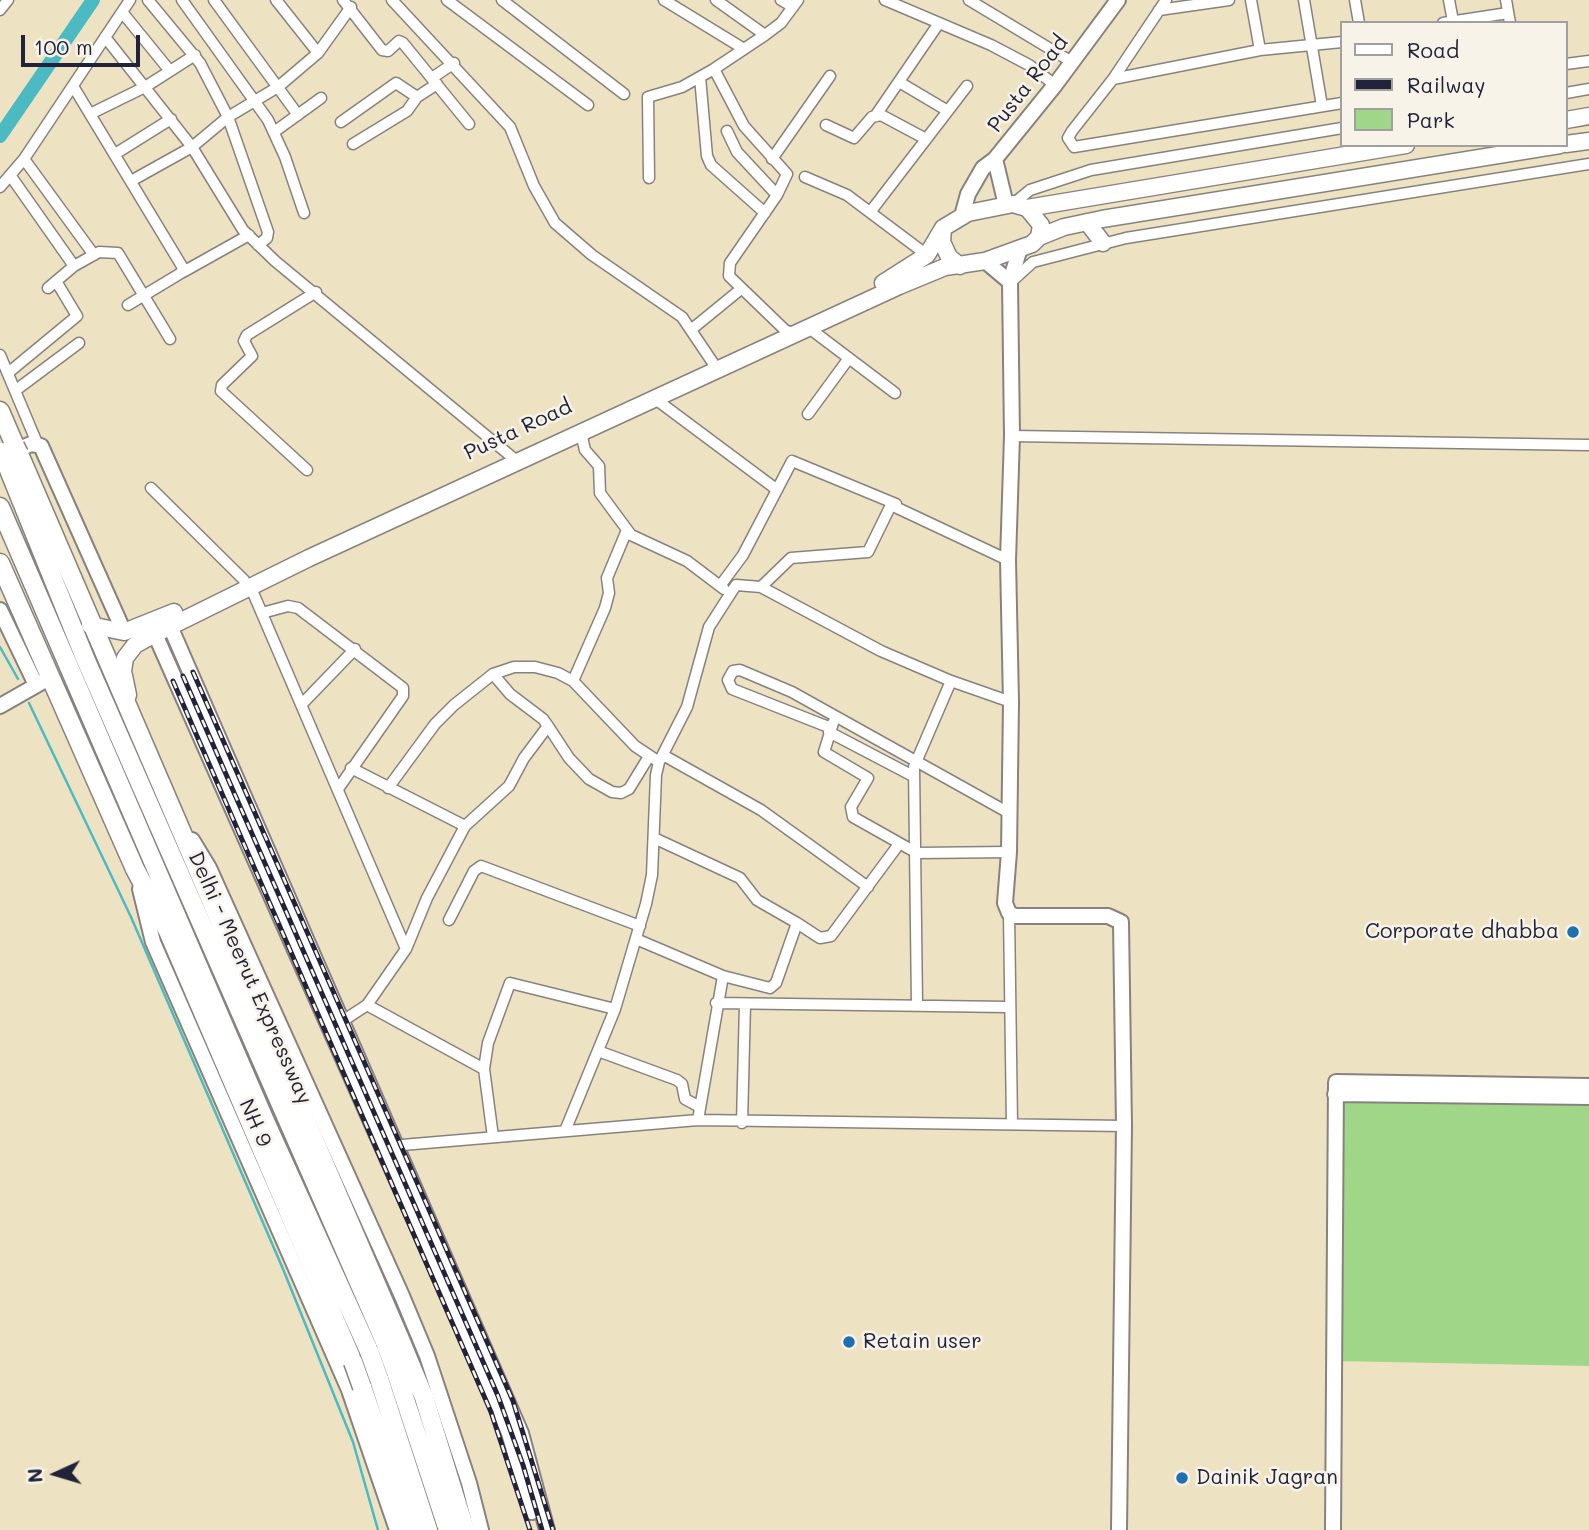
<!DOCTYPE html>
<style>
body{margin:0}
#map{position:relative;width:1589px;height:1530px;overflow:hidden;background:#ede3c3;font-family:Mali,sans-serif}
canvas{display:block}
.legend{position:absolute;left:1340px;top:21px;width:228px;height:126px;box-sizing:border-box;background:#f7f3e8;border:2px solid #a29fa3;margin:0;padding:9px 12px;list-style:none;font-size:21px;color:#22223b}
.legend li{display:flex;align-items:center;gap:14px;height:35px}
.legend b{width:35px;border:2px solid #a29fa3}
.north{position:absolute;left:21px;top:1439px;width:70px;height:70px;-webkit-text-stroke:5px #f7f3e8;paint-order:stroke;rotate:266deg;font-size:19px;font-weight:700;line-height:28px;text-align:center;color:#22223b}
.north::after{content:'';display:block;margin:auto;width:24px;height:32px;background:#22223b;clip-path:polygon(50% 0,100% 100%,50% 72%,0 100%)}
.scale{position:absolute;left:21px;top:35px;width:119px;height:32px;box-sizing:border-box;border:4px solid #22223b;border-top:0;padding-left:9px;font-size:21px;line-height:24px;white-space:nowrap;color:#22223b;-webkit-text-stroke:5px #f7f3e8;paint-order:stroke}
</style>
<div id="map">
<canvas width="1589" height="1530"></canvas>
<ul class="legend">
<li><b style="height:9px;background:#fff"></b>Road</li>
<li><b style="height:9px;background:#22223b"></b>Railway</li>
<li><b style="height:19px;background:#a0d687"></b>Park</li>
</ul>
<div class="north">N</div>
<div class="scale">100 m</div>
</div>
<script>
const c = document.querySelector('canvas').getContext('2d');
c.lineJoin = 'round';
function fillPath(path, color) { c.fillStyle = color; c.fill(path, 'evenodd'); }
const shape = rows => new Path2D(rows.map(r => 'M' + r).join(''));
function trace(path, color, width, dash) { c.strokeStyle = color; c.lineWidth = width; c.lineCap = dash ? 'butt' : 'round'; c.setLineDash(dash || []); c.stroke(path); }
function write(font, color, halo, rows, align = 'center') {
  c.font = font + ' Mali,sans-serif'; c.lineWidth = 5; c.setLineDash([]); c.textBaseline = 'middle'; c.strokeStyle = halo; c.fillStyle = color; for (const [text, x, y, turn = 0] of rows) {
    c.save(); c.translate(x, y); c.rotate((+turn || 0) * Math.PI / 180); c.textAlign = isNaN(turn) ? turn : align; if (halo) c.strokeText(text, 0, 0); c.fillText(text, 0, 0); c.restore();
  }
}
fillPath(shape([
 [1336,1082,1589,1093,1589,1366,1334,1361]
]), '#a0d687');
trace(shape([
 [0,647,18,679],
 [29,703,131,917,283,1269,353,1442,378,1530]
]), '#4cbac3', 2.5);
trace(shape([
 [0,136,93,0]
]), '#4cbac3', 14);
const street = shape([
 [148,0,200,63,228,117,268,232,267,238,258,245],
 [182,0,268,120,285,157,304,213],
 [214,0,298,115],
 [276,0,318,53],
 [343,0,382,50,388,51,399,41,403,43,469,124],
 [392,0,510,127,534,186,555,223,592,255,682,317,713,363],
 [447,0,588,105],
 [502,0,624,94],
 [664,0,744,49],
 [716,0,765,35],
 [781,0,793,7],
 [885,0,991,45,1029,65,1055,85],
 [969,0,1072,62],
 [1166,0,1113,79,1072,131,1068,138,1074,147,1342,103],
 [1251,0,1260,50],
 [1304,0,1322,106],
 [1355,0,1359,23],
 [1449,0,1453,21],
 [1506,0,1510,23],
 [0,10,8,0],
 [1159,10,1229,0],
 [122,12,170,71],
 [1443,23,1508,13],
 [105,37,192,147,243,230,275,261,518,462],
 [1566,64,1589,61],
 [714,69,744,126,787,174,777,195,730,263,729,276,785,330,794,334],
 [700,77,707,156,711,165,765,213],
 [432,78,454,63],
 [1113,79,1260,50,1342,42],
 [899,82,948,111],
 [73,86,183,268,181,273,128,305],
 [1566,93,1589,89],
 [90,114,145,87,195,55],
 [876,115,939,23],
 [341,122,396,83,417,97,437,84],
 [826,125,854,138,872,117,881,115,926,139],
 [727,131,737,152,777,195],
 [274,132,321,98],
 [353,144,407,111,417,97],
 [115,154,171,119],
 [24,159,94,255],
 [772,159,830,76],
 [10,175,74,266,48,288],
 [805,177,847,195,927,255],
 [649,178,648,97,682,87,714,69,765,35,781,23,798,0],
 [131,181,192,147,228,117,278,87,318,53,351,7],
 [0,187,24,159,130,0],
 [1013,204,1030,190,1091,170,1342,128],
 [871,211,967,86],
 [74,266,99,252,118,253,170,339],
 [183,272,249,235],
 [1011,282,1033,262,1126,238,1589,164],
 [809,328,895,393],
 [692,329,741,289],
 [0,355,37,443],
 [8,373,77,316,56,281],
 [16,390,79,343],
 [654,398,776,489],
 [808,414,849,358],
 [581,433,585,450,599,466,600,493,631,535,687,561,724,589],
 [1012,436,1589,445],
 [307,470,221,391,222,385,252,356,244,341,247,335,316,292],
 [151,488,244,580],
 [720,586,743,555,792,461,896,504],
 [761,587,791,558,868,552,891,505,1008,560],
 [251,588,406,949],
 [262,613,288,606,298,608,403,688,403,696,338,789],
 [573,681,605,608,609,593,607,578,627,530],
 [302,704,355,649],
 [833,723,824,752,868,778,851,807,853,817,917,853,1009,852],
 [548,726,569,758,589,779,612,792,621,793,629,789,648,758],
 [831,728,732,689,728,680,733,671,740,670,792,692,1009,813],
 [829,732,913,776],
 [663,755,761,810,868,887],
 [388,788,435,724,454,705,493,674,514,667,535,667,558,673,573,681,635,746,659,762],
 [465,826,509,786,524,758,548,726,543,719,510,694,493,674],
 [654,838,740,878,757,900,797,923],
 [1009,913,1012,1124],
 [449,920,474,871,481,866,640,926],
 [636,939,723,976],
 [716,1003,1008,1007],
 [367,1005,484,1069],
 [917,1005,914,767,951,681],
 [338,1024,367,1005,406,949,427,898,465,826,351,768],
 [598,1051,677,1080,682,1084,685,1099,700,1107],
 [698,1120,723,976,770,988,776,983,797,923,820,938,831,936,899,844],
 [742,1123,745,1004],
 [565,1131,615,1009,646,904,652,875,656,775,659,762,687,707,709,627,736,585,761,587,881,651,951,681,1011,702],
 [493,1137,484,1069,488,1043,510,983,615,1009],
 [390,1146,698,1120,1124,1126]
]);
const secondary = shape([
 [995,159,1006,205],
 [962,216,968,194,983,168,995,159,1055,85,1118,0],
 [1020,248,1010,282,1012,436,1008,560,1011,702,1009,852,1005,903,1009,913,1015,916,1108,916,1121,922,1124,1126,1119,1530],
 [985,261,1010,282],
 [8,454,31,444,41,446,124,632],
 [0,610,36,685],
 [170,626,521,1433,547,1530],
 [155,634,509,1433,532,1512],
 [0,706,44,681],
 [192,840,209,868,402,1296,427,1356,469,1483,481,1530],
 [140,889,153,942,349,1390,397,1530],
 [1335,1094,1589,1097],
 [1333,1530,1336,1082,1589,1086]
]);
const primary = shape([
 [1566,120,1589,116],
 [1566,144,1589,141],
 [1087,222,1103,243],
 [1039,237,1064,227,1102,219,1560,145],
 [960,266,949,257,942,242,943,228,968,213,1013,204,1027,208,1406,145],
 [883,283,927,255,943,228],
 [90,625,124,632,174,612],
 [128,695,123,671,125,658,135,645,155,634,309,558,899,286,945,267,985,261,1032,244,1039,237,1041,225,1027,208]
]);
const highway = shape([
 [0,411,15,446],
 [19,454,399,1337],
 [5,460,85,658,385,1342],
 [0,507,265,1121,369,1351],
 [0,563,135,869,168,931,353,1362],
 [411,1366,424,1397,465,1530],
 [396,1372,448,1530],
 [379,1379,428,1530],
 [362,1387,411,1530]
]);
trace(street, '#88827f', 13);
trace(secondary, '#88827f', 18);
trace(primary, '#88827f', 19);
trace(highway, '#88827f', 21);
trace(street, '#fff', 10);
trace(secondary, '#fff', 14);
trace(primary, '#fff', 16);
trace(highway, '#fff', 18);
const rail = shape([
 [193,672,513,1401,553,1530],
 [183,676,498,1396,523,1465,542,1530],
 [173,681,491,1412,530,1530]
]);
trace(rail, '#22223b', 5);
trace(rail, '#f7f3e8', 2.5, [8]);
const highwayBridge = shape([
 [15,446,19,454],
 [2,452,5,460],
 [399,1337,411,1366],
 [385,1342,396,1372],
 [369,1351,379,1379],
 [353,1362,362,1387]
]);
trace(highwayBridge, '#88827f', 21, []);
trace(highwayBridge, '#fff', 18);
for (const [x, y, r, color] of [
 [1573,932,7,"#1f6fb2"],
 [849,1342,7,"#1f6fb2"],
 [1182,1478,7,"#1f6fb2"]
]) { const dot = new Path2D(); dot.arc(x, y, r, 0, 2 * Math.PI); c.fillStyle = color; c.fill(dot); trace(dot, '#f7f3e8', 2.5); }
write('21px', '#22223b', '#f7f3e8', [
 ["Pusta Road",1028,84,-52],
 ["Pusta Road",518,430,-25],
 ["Delhi - Meerut Expressway",250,978,66],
 ["NH 9",255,1123,66]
]);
write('21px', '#22223b', '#f7f3e8', [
 ["Corporate dhabba",1559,932,"right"],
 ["Retain user",863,1342],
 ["Dainik Jagran",1196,1478]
], 'left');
</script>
